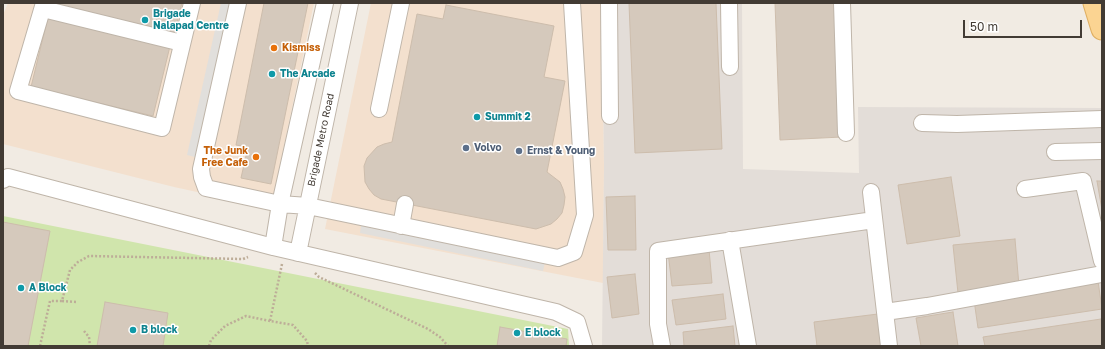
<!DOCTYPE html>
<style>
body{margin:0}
#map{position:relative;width:1105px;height:349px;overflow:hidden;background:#f1ebe3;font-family:"Golos Text",sans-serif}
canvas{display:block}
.frame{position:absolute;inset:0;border:4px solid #423b34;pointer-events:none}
.scale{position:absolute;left:963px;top:20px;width:119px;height:18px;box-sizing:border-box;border:2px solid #423b34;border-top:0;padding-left:5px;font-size:12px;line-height:14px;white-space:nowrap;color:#423b34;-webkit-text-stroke:3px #fff;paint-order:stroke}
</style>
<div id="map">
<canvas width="1105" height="349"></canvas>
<div class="frame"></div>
<div class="scale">50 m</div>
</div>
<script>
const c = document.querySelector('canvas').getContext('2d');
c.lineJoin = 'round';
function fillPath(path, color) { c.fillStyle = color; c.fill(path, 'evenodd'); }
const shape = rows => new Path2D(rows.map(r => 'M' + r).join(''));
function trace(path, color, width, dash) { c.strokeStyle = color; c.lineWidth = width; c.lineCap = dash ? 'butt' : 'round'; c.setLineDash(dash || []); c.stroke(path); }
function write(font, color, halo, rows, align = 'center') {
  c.font = font + ' "Golos Text",sans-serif'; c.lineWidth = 3; c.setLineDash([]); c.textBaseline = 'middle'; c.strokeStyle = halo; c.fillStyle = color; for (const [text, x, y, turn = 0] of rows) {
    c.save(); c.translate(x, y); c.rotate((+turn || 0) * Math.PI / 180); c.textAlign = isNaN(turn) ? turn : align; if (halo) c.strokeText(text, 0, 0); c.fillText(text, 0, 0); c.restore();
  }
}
fillPath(shape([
 [8,3,314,3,271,208,174,187,3,144,3,15],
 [371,3,602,3,604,166,603,283,325,229]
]), '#f3e0ce');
fillPath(shape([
 [602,3,742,3,743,169,859,173,858,107,1102,108,1102,346,602,346,604,166]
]), '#e3ddd8');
fillPath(shape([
 [3,216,568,329,569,346,3,346]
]), '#d0e5ac');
fillPath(shape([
 [221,3,233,3,199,158,187,155],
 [362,220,546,258,543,271,360,233]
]), '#e1dfdc');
const building = shape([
 [51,3,182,3,174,35,51,3],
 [264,3,308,3,271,184,241,178,248,147,236,145,264,3],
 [629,3,716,3,722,149,635,153,629,3],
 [775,3,836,3,842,137,780,140,775,3],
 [446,5,554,26,544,77,565,81,547,172,560,182,563,189,565,197,564,205,562,213,557,219,551,224,536,229,381,199,374,195,369,189,365,182,364,166,367,158,377,147,384,144,392,142,417,14,443,19,446,5],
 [49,13,171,42,153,116,31,87,49,13],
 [951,177,960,236,907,244,898,185,951,177],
 [1097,181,1102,181,1102,210,1097,181],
 [635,196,636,250,608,250,606,197,635,196],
 [3,222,50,231,28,346,3,346,3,222],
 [1015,239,1019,286,958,293,953,245,1015,239],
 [709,249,712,283,672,286,668,252,709,249],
 [635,274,639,314,612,318,607,277,635,274],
 [1098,281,1102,309,978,328,974,300,1098,281],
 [723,294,726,319,676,325,672,300,723,294],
 [105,302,168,313,163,346,97,346,105,302],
 [953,312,958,346,921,346,916,318,953,312],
 [878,314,882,346,817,346,814,322,878,314],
 [1101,319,1102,346,985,346,983,337,1101,319],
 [733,326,735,346,684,346,683,332,733,326],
 [500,327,567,339,566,346,497,346,500,327]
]);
fillPath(building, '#d5c9bc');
trace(building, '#cdbdac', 1);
const minor = shape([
 [44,3,18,91,162,128,192,3],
 [238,3,201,169,202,177,206,188,280,204,308,206,558,258,574,252,585,215,572,3],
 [609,3,610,116],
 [729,3,730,67],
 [842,3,846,133],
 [43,9,182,43],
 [379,109,401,3],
 [922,123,957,124,1102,119],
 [1055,152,1102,151],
 [3,180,8,177,273,247,556,312,577,322,584,346],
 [1025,189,1083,181,1102,261],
 [871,192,885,312],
 [401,226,405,204],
 [730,240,748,346],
 [273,247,280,204,325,3],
 [298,253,350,3],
 [662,346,658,324,658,251,874,220],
 [889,346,885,312,927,306,1102,274]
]);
const major = shape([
 [1094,3,1102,29]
]);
trace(minor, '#bfb5a9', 18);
trace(major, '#dfaf63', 23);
trace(shape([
 [282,264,270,321,293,325,307,341,308,346],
 [315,273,319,277,428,329,440,337,448,346],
 [76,302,62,301,70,270,78,262,89,256,243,259,248,257],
 [84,331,89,337,90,346],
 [40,346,50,301,62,301],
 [209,346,211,340,225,326,246,316,270,321]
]), '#bdad98', 2.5, [2, 2]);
trace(minor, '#fff', 16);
trace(major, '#fbd492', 21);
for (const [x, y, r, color] of [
 [145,20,4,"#0f9aa8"],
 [274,48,4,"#e8710a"],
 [272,74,4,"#0f9aa8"],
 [477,117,4,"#0f9aa8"],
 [466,148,4,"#5c6f8a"],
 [519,151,4,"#5c6f8a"],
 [256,157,4,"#e8710a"],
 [21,288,4,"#0f9aa8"],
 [133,330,4,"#0f9aa8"],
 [517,333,4,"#0f9aa8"]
]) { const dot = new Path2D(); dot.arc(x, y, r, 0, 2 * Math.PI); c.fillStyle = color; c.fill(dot); trace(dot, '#fff', 1.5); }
write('bold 10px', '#0d838f', '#fff', [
 ["Brigade",153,14],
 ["Nalapad Centre",153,26],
 ["The Arcade",280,74],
 ["Summit 2",485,117],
 ["A Block",29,288],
 ["B block",141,330],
 ["E block",525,333]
], 'left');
write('bold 10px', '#c56008', '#fff', [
 ["Kismiss",282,48],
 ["The Junk",248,151,"right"],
 ["Free Cafe",248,163,"right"]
], 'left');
write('10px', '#423b34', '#fff', [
 ["Brigade Metro Road",321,140,-78]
]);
write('bold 10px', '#4e5e75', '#fff', [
 ["Volvo",474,148],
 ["Ernst & Young",527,151]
], 'left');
</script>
